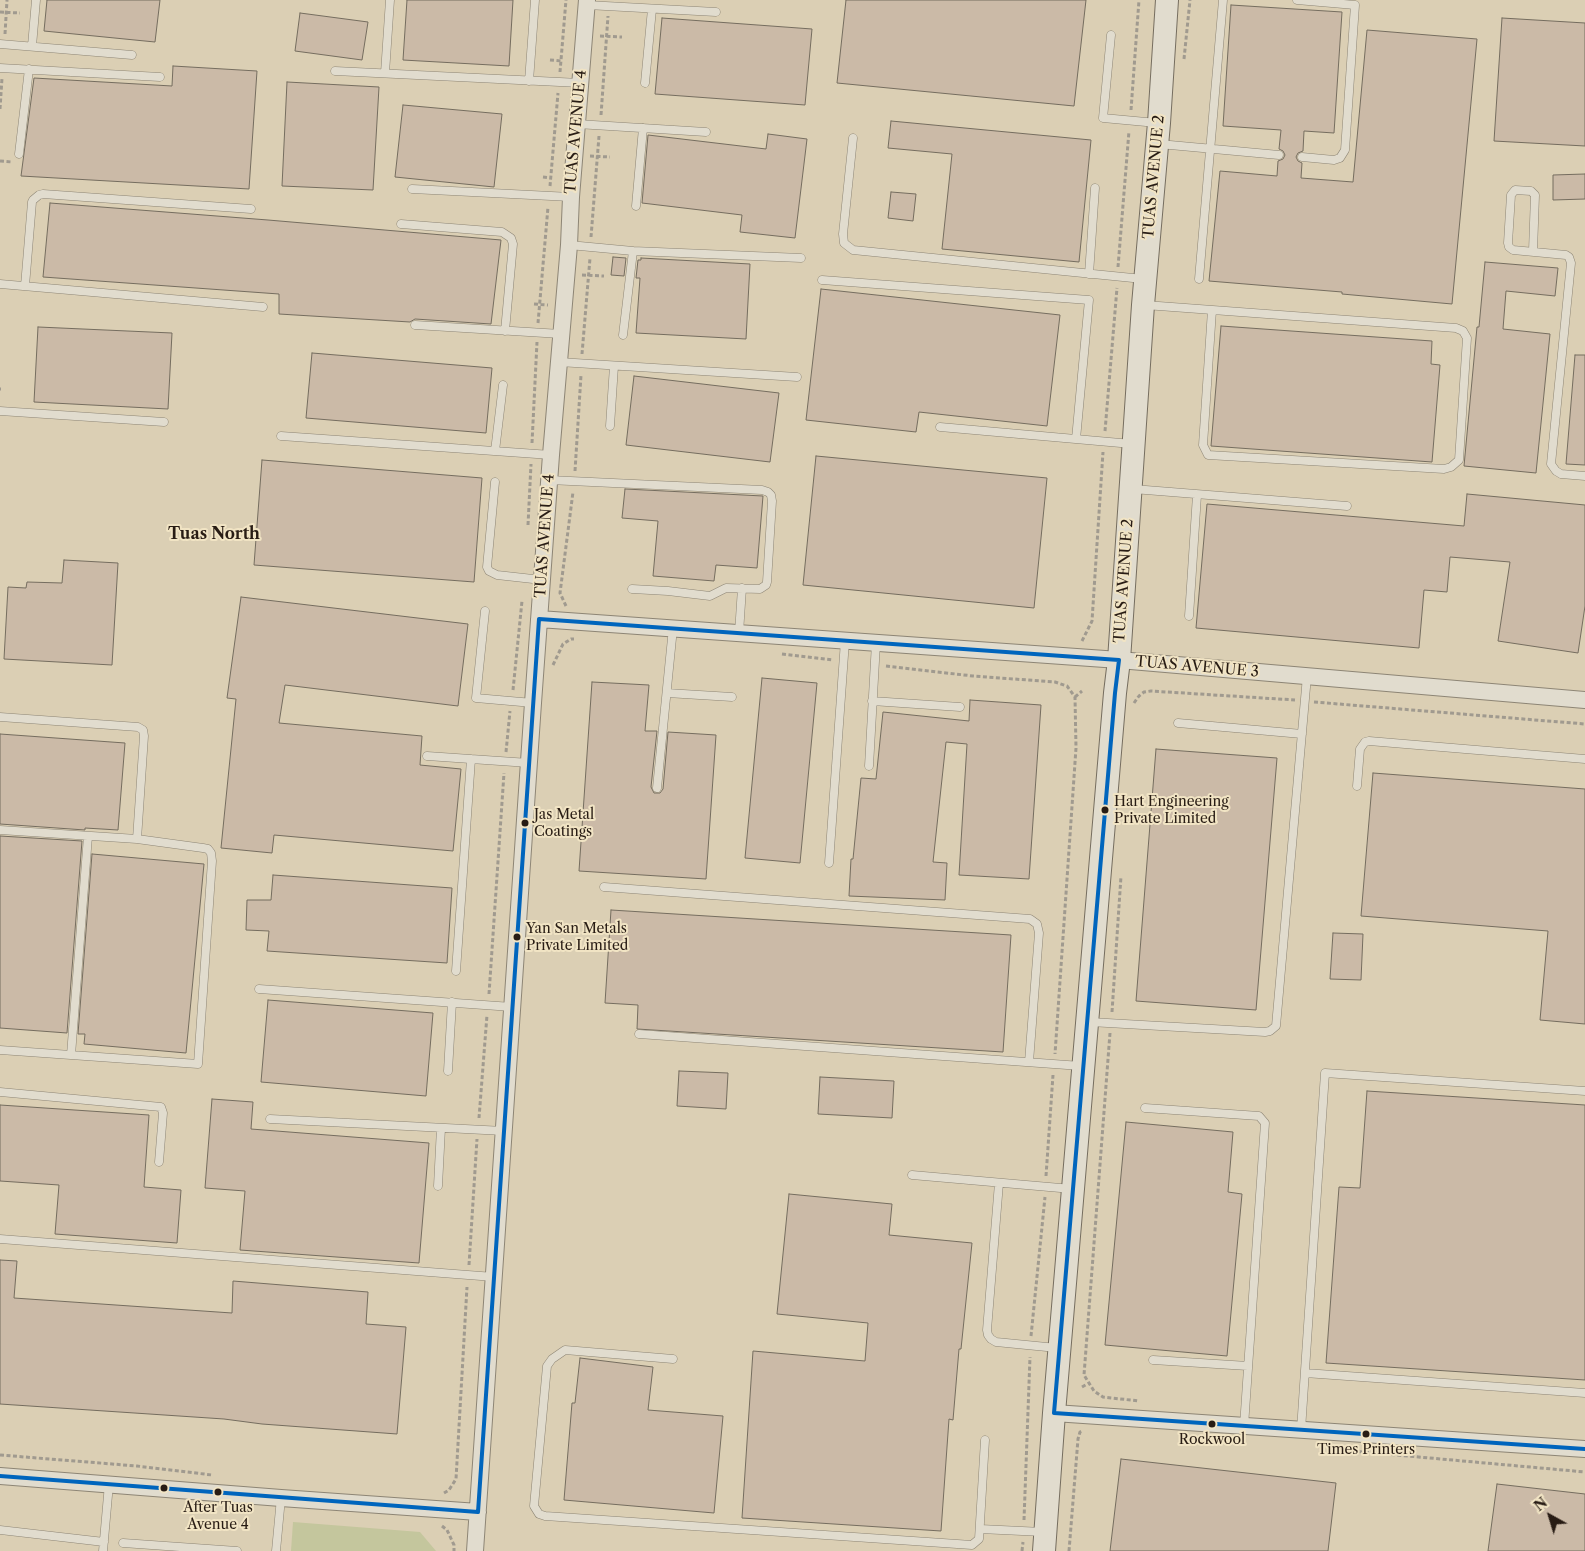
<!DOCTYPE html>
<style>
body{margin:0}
#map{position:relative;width:1585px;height:1551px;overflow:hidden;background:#dbcfb4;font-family:"Libre Caslon Text",serif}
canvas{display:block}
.north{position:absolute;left:1525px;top:1491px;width:50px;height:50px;-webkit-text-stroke:4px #f1e4c4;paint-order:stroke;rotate:321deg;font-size:14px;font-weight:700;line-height:20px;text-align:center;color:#281c14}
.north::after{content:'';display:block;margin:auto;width:18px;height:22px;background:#281c14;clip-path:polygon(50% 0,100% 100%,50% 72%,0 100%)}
</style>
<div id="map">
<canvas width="1585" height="1551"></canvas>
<div class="north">N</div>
</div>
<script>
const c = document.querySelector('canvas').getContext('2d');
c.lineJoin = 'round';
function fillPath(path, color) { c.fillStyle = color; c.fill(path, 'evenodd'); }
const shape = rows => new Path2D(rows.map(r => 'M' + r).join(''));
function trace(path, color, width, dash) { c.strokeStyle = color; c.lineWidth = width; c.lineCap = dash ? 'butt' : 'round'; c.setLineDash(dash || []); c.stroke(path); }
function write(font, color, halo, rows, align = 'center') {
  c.font = font + ' "Libre Caslon Text",serif'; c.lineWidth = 4; c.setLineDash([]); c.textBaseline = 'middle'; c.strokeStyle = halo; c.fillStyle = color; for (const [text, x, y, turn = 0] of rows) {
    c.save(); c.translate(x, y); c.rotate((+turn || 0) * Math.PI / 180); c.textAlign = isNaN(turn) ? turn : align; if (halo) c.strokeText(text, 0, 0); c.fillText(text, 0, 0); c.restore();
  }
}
fillPath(shape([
 [293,1522,420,1532,436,1551,291,1551]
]), '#c4c69d');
const building = shape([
 [47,0,160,0,155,42,44,31,47,0],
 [407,0,513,0,509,66,403,60,407,0],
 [846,0,1086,0,1074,106,837,83,846,0],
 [1231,5,1342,12,1334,133,1304,131,1303,151,1298,153,1296,157,1298,161,1302,163,1301,178,1353,182,1367,30,1477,39,1452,304,1342,294,1342,292,1209,281,1220,171,1277,176,1278,161,1283,159,1285,155,1283,151,1279,149,1281,130,1223,126,1231,5],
 [300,13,368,22,362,60,295,51,300,13],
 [662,18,812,29,805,105,655,94,662,18],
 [1502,18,1585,23,1585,146,1494,141,1502,18],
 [173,66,257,71,249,189,21,176,34,78,172,86,173,66],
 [287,82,379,87,373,190,282,186,287,82],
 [403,105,502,114,494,187,395,177,403,105],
 [891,121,1091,140,1079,262,942,249,952,154,888,148,891,121],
 [768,134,807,139,795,238,740,232,742,215,642,203,648,135,766,149,768,134],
 [1585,174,1585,199,1553,200,1553,175,1585,174],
 [891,192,916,194,913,221,888,218,891,192],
 [50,203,268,220,501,240,491,324,415,319,410,322,279,314,279,294,43,277,50,203],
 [613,257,626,258,624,276,611,275,613,257],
 [641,258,750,264,746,339,636,333,640,278,636,278,638,260,641,260,641,258],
 [1485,262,1558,268,1555,296,1506,291,1503,329,1550,334,1536,473,1464,466,1477,327,1479,327,1485,262],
 [821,289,1060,315,1047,426,919,412,916,432,806,420,821,289],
 [1221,326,1432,341,1431,364,1440,365,1432,462,1211,446,1221,326],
 [38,327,172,333,168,409,34,402,38,327],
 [312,353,492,368,486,433,306,418,312,353],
 [1575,355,1585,355,1585,465,1566,464,1575,355],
 [634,376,779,393,770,462,626,445,634,376],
 [816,456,1047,478,1034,608,803,585,816,456],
 [262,460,482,478,474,582,254,565,262,460],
 [625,489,763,496,757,568,716,565,714,581,653,576,658,521,622,518,625,489],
 [1467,494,1585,505,1585,606,1578,653,1498,641,1510,562,1450,557,1447,592,1424,590,1419,648,1196,628,1207,504,1464,526,1467,494],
 [64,560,118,563,112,665,4,659,8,587,26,588,27,582,62,583,64,560],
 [241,597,468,624,458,706,285,685,279,723,422,736,420,765,461,769,453,851,274,835,272,853,221,848,236,699,227,698,241,597],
 [762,678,817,683,800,863,745,858,762,678],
 [592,682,649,685,645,731,657,731,651,787,654,793,660,793,663,789,668,732,716,735,706,879,579,871,592,682],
 [970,700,1041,705,1029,879,959,875,967,744,946,742,933,862,947,863,945,900,849,896,851,859,853,859,861,778,876,779,883,712,969,721,970,700],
 [0,734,125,743,118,830,85,828,85,830,0,824,0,734],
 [1156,749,1277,758,1256,1010,1136,1001,1156,749],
 [1373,773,1585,789,1585,1024,1540,1020,1548,931,1361,916,1373,773],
 [0,836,82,841,67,1033,0,1028,0,836],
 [92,854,204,864,186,1053,84,1044,85,1034,78,1034,92,854],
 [273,875,452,888,447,963,267,951,269,931,246,930,247,900,271,900,273,875],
 [611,910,1011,935,1003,1052,637,1029,638,1005,605,1003,611,910],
 [1333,933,1363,934,1361,980,1330,979,1333,933],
 [268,1000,433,1013,426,1096,261,1082,268,1000],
 [679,1071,728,1073,726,1109,677,1106,679,1071],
 [820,1077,894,1081,892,1118,818,1114,820,1077],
 [1367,1091,1585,1105,1585,1380,1326,1363,1339,1187,1360,1188,1367,1091],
 [212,1099,253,1102,251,1129,429,1143,419,1263,240,1250,245,1191,205,1188,212,1099],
 [0,1105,149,1115,144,1187,181,1190,177,1243,55,1234,59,1185,0,1181,0,1105],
 [1126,1122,1233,1132,1228,1192,1242,1194,1227,1356,1105,1345,1126,1122],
 [789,1194,892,1204,889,1235,972,1243,961,1349,959,1349,953,1420,949,1419,941,1531,742,1518,753,1351,865,1361,868,1323,777,1314,789,1194],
 [0,1260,17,1261,14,1298,232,1313,233,1281,368,1292,366,1324,406,1327,397,1434,262,1424,224,1419,0,1404,0,1260],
 [580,1358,653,1367,648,1410,723,1416,714,1513,564,1500,572,1403,575,1403,580,1358],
 [1121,1459,1336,1483,1328,1551,1110,1551,1121,1459],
 [1497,1484,1585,1494,1585,1551,1488,1551,1497,1484]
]);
fillPath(building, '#cbbaa7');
trace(building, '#756d5f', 1);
const lane = shape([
 [1297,0,1355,5,1345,150,1340,158,1334,160,1302,157],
 [587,5,716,12],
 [1111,35,1103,118,1157,123],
 [0,44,132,55],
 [32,46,36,0],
 [0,68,160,77],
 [335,71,580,83],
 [385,73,390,0],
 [529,81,535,0],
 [645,83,652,9],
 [577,124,706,132],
 [853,138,843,234,844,243,853,250,1143,279],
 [1159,144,1279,155],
 [19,154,29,69],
 [412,189,571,197],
 [636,206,643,128],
 [401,224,502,232,511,238,513,244,505,331],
 [569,245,633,251,801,258],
 [1533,251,1535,195,1531,191,1515,190,1511,195,1508,243,1509,247,1513,250,1566,255,1569,257,1571,263,1551,464,1556,471,1561,474,1585,476],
 [1089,274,1095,188],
 [1199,279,1223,0],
 [822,280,1089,300,1076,439],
 [0,284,263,307],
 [25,286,32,202,33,200,39,195,43,194,251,209],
 [1145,305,1456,328,1463,331,1467,338,1459,460,1451,467,1444,469,1208,455,1203,445,1212,310],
 [415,325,561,334],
 [623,335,633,251],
 [559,362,797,377],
 [0,411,164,422],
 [610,426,614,366],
 [940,427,1132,444],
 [281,436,551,455],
 [495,451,503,385],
 [549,480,762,490,768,492,771,495,772,501,767,582,766,585,760,589,726,588,710,596,668,591,632,589],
 [495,482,487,567,489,571,497,575,542,580],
 [1133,489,1347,506],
 [485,611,476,698,533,703],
 [1189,616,1197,495],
 [739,633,742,588],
 [667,693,732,697],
 [872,701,960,707],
 [0,717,138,727,143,730,144,736,137,839],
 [1178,723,1302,734],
 [427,756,529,763],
 [869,766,876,643],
 [1357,786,1360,749,1365,742,1369,741,1585,759],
 [657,788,673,628],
 [0,830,137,839,203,848,208,849,211,853,212,861,198,1064,0,1050],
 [829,863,845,641],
 [604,887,1030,919,1037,924,1039,933,1029,1062],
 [456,971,471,759],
 [259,989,512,1007],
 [1090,1022,1265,1032,1270,1031,1276,1026,1307,676],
 [639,1034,1081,1066],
 [71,1055,88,836],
 [448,1071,452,1002],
 [0,1092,161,1107,163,1113,159,1162],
 [1145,1108,1259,1116,1265,1123,1244,1426],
 [270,1119,504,1131],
 [912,1175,1072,1189],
 [999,1183,987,1330,988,1335,991,1339,996,1342,1057,1348],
 [438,1186,441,1128],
 [0,1239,494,1277],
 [673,1359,565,1350,552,1359,547,1366,534,1506,539,1514,545,1516,972,1545,979,1539,985,1440],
 [1153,1360,1248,1366],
 [1305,1373,1585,1393],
 [1301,1430,1325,1073,1585,1091],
 [980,1529,1043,1532],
 [0,1530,104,1542],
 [123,1543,237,1551],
 [103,1551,109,1484],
 [276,1551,281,1498]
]);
const street = shape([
 [539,619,1119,660,1585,700],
 [1054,1413,1585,1449],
 [0,1476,281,1498,478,1512],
 [475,1551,533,703,551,455,569,245,571,197,587,0]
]);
const secondary = shape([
 [1044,1551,1054,1413,1115,693,1119,660,1143,305,1159,123,1167,0]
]);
trace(lane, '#8d8575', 9);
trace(street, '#8d8575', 18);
trace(secondary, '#756d5f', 24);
trace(shape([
 [0,12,20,13],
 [5,34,7,0],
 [600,36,622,37],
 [1184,59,1190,0],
 [550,60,562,61],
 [560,72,566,0],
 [0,109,2,78],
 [1131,110,1139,0],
 [601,115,608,16],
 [590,156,610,157],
 [0,161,12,162],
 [543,177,552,178],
 [550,186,558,93],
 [591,237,599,136],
 [1118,267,1129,131],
 [582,275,604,276],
 [534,304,548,305],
 [538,323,548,207],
 [582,354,590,258],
 [0,389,1,389],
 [1105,431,1117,288],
 [532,443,537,342],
 [575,471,581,375],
 [528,525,531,464],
 [566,606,560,593,573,492],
 [1082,641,1092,621,1103,452],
 [782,654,833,660],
 [553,665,563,644,571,639,574,639],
 [886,666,973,676,1055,682,1067,686,1075,697,1076,748,1055,1054],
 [513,690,522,601],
 [1075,697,1082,691],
 [1314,702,1585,724],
 [1134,703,1139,696,1144,692,1151,691,1295,700],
 [506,752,510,711],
 [489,994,504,773],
 [1112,1012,1121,876],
 [1110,1033,1084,1375,1094,1391,1103,1397,1139,1401],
 [479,1118,487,1015],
 [1046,1176,1053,1075],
 [469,1265,477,1139],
 [1031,1336,1045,1197],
 [1082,1387,1089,1383],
 [1352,1451,1585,1472],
 [0,1455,137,1466,212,1475],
 [444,1493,449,1490,456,1479,467,1287],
 [1024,1520,1030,1357],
 [442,1526,447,1530,454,1545,454,1551],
 [1022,1551,1023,1542],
 [1069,1551,1078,1439,1080,1432,1082,1431]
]), '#a09a8f', 3, [4, 2.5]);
trace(lane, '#e1dcce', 8);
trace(street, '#e1dcce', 16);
trace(secondary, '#e1dcce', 22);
trace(shape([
 [539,619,1119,660],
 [1054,1413,1115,693,1119,660],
 [1054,1413,1585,1449],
 [0,1476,478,1512],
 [478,1512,539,619]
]), '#0065bd', 4);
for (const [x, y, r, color] of [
 [1105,810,4.5,"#281c14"],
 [525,823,4.5,"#281c14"],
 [517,937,4.5,"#281c14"],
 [1212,1424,4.5,"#281c14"],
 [1366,1434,4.5,"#281c14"],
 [164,1488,4.5,"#281c14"],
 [218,1492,4.5,"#281c14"]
]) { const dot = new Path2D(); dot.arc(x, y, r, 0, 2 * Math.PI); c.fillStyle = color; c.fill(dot); trace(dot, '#f1e4c4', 2); }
write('14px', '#281c14', '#f1e4c4', [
 ["Hart Engineering",1114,802],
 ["Private Limited",1114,819],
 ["Jas Metal",534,815],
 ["Coatings",534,832],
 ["Yan San Metals",526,929],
 ["Private Limited",526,946],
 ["Rockwool",1212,1440,"center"],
 ["Times Printers",1366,1450,"center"],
 ["After Tuas",218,1508,"center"],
 ["Avenue 4",218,1525,"center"]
], 'left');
write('15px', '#281c14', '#f1e4c4', [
 ["TUAS AVENUE 4",576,132,-85],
 ["TUAS AVENUE 2",1154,177,-85],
 ["TUAS AVENUE 4",545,536,-86],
 ["TUAS AVENUE 2",1124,581,-86],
 ["TUAS AVENUE 3",1197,667,5]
]);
write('bold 16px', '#281c14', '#f1e4c4', [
 ["Tuas North",214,534]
]);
</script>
